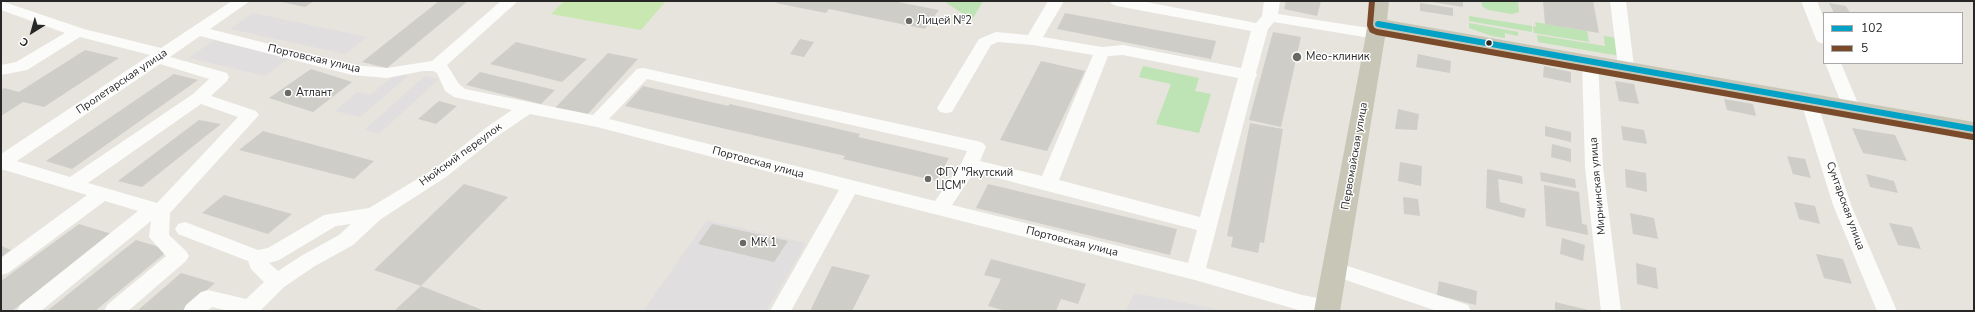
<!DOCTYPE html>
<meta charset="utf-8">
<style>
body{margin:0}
#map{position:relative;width:1975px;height:312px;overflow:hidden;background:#e6e4dc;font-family:"Nunito Sans",sans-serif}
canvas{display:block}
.frame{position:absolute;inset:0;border:2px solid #272727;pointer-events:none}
.legend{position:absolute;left:1823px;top:12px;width:140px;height:52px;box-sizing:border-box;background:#fff;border:1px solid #a9a9a9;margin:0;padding:5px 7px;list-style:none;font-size:12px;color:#272727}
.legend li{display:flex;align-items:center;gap:8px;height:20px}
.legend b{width:20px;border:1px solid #a9a9a9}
.north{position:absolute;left:12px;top:12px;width:40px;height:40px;-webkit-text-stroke:3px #fff;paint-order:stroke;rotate:217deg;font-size:11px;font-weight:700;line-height:16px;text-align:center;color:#272727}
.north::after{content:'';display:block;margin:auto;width:14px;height:18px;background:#272727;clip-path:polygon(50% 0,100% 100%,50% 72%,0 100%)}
</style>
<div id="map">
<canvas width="1975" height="312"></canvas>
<div class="frame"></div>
<ul class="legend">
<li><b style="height:5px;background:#02a2c6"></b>102</li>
<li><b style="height:5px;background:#7a4b2a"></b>5</li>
</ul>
<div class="north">С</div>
</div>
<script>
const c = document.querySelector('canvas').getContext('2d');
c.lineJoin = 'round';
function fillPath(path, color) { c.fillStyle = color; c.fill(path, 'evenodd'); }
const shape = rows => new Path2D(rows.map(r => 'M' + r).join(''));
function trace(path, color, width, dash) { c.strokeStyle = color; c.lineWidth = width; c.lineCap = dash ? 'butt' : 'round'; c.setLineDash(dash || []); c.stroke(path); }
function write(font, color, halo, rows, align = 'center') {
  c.font = font + ' "Nunito Sans",sans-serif'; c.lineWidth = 3; c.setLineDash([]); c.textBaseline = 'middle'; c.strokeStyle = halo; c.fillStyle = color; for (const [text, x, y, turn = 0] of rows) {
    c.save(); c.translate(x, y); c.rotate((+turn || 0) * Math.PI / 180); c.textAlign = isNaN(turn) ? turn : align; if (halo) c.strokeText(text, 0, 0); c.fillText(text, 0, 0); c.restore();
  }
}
fillPath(shape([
 [253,13,367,37,345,54,230,29],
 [214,40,289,58,266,76,189,58],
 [397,73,408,76,360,117,335,111,357,92,370,95],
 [425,76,439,79,379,134,364,130],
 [707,220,806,243,766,311,643,311],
 [1134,293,1226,311,1126,311]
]), '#e1dedf');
fillPath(shape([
 [944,1,983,1,972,20],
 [1481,1,1518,1,1519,12,1512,14,1488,10,1482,6],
 [1469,16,1532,26,1532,32,1469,21],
 [1535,22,1587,31,1589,42,1534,33,1533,26,1536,27],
 [1469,23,1518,32,1518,36,1505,33,1505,38,1492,36,1469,28],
 [1537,35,1605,46,1604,36,1617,38,1620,56,1538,42],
 [1143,66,1199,78,1195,91,1211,94,1199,133,1156,124,1171,84,1139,77]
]), '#bee3b4');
fillPath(shape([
 [564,1,666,1,641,30,551,14]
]), '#c8e7b1');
fillPath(shape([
 [284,1,314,1,305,7,282,2],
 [439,1,468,1,387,68,362,62],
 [778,1,893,1,939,10,925,29,829,9,826,13,776,3],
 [1286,1,1321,1,1317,16,1284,9],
 [1432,1,1463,1,1463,7,1432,2],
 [1543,1,1593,1,1599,33,1545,24],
 [1420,3,1453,8,1453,16,1420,11],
 [1829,3,1846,6,1850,13,1834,13],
 [1065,13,1216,41,1211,59,1057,29],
 [1273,32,1301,37,1281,127,1249,120],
 [800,39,814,42,804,57,790,54],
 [516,42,587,59,562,82,490,64],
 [85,50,119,58,44,107,23,102,1,116,1,90,4,88,19,92],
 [608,53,638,59,585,117,553,110],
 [1418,54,1451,61,1450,73,1416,67],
 [1041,61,1085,71,1047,151,1000,140],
 [1544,66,1571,72,1571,83,1543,77],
 [311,69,352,82,313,112,269,98],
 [480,72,555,90,541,104,466,85],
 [174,74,198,80,72,169,46,161],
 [1615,81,1634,84,1639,104,1619,101],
 [643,86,728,106,730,104,860,134,858,137,949,158,936,181,843,159,845,156,625,106],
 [1724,99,1753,104,1756,116,1727,110],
 [439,101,457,106,436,124,418,119],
 [1398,109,1419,114,1417,130,1395,129],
 [199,120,221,124,142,187,118,181],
 [1250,123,1283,129,1264,243,1260,242,1258,253,1231,247,1233,237,1227,236],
 [1545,126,1571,132,1571,142,1545,136],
 [1621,126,1644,130,1647,144,1623,140],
 [1852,128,1895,135,1907,161,1863,153],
 [263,131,374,161,354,179,239,150],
 [1552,144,1571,149,1571,162,1551,157],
 [1787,156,1805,159,1811,178,1793,174],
 [1400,162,1422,166,1421,186,1398,181],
 [1487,169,1522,176,1523,184,1498,179,1500,202,1526,209,1524,218,1486,208],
 [1625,169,1646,173,1647,192,1626,187],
 [1540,172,1575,179,1576,188,1541,181],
 [1866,174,1894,181,1898,193,1870,187],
 [464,184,508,197,421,286,485,311,394,311,421,286,374,270],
 [988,184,1177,229,1170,255,976,208],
 [1544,185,1579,192,1582,224,1587,225,1588,235,1546,226],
 [224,195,292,214,268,234,202,213],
 [1403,197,1418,199,1420,216,1404,214],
 [1794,202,1815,206,1820,224,1799,219],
 [1630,213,1654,218,1658,239,1633,234],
 [1889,223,1912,227,1921,249,1898,245],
 [79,224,112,234,12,311,1,311,1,281],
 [712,224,788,241,774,262,698,244],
 [1562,238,1585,245,1583,261,1560,254],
 [136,240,169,250,95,311,47,311],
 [1,246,11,250,1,257],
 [1816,254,1843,259,1852,284,1824,278],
 [991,259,1086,284,1078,304,1061,299,1056,311,1006,311,988,306,1001,279,984,275],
 [1636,263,1656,268,1658,289,1637,284],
 [832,266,870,275,852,311,810,311],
 [181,273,215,283,183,311,137,311],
 [1439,281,1477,291,1476,305,1437,295],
 [1555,302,1588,310,1588,311,1555,311]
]), '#cfcdc7');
fillPath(shape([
 [1,1,84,29,161,48,232,1,250,1,210,29,352,65,387,68,432,61,501,1,518,1,447,65,459,84,465,89,593,115,637,69,643,68,977,141,983,143,986,147,980,161,1042,176,1093,55,1033,45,998,42,991,45,952,112,946,113,940,112,937,108,979,39,996,32,1028,35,1048,1,1064,1,1043,37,1102,47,1123,45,1241,68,1251,31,1117,6,1112,4,1109,1,1141,1,1256,23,1262,16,1264,1,1280,1,1278,14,1376,29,1382,31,1384,34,1382,37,1376,39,1274,22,1268,29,1256,73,1257,75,1255,79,1206,268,1302,295,1334,301,1337,307,1335,311,1302,311,1195,280,855,194,791,311,770,311,839,190,597,127,530,114,499,135,446,177,381,219,353,245,315,266,284,287,260,311,229,311,212,307,207,311,183,311,186,305,201,292,208,290,246,299,264,282,251,269,248,261,178,234,175,229,178,224,185,222,258,250,268,248,324,215,369,208,434,169,487,127,512,110,454,97,445,91,437,73,433,71,423,71,387,78,352,75,200,36,170,57,227,73,229,77,227,81,211,96,256,111,259,115,170,213,169,235,186,251,189,256,186,261,128,311,104,311,107,305,166,256,149,237,151,221,41,311,17,311,20,305,138,211,105,201,8,273,1,275,1,258,87,195,1,169,1,154,150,55,80,37,27,70,1,75,1,65,16,62,65,33,1,10,1,1],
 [1123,55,1238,78,1200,217,1059,180,1108,56,1123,55],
 [160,64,209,79,193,94,70,177,17,161,160,64],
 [647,79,967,151,961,164,935,201,609,119,647,79],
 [201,104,238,117,157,203,88,183,201,104],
 [974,172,1197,230,1188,263,952,205,974,172],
 [351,224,339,235,301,256,278,271,269,263,279,260,336,226,351,224],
 [1610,1,1626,1,1634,67,1632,71,1626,72,1620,71,1618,67,1610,1],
 [1801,1,1817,1,1824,19,1824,44,1818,42,1816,39,1801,1],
 [1590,56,1596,58,1598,61,1603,167,1621,311,1601,311,1585,167,1582,61,1584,58,1590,56],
 [1825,63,1841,63,1859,106,1856,110,1850,111,1844,110,1825,63],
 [1808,94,1814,95,1816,99,1851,205,1897,311,1877,311,1833,205,1800,99,1802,95,1808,94],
 [1335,262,1468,305,1471,311,1437,311,1328,274,1325,269,1328,264,1335,262]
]), '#fbfbfa');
fillPath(shape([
 [1371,1,1389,1,1387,20,1974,122,1974,136,1386,31,1340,311,1314,311,1365,40,1371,1]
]), '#c8c7b7');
trace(shape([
 [1378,24,1974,129]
]), '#02a2c6', 6);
trace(shape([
 [1372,1,1370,25,1372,30,1377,32,1973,137]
]), '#7a4b2a', 6);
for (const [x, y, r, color] of [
 [909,21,4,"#6a6966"],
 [1489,43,3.5,"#272727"],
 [1297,57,5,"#6a6966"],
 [288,93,4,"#6a6966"],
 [928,179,4,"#6a6966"],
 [743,243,4,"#6a6966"]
]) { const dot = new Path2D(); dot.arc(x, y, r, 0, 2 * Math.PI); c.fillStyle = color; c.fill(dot); trace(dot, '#fff', 1.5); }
write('11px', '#272727', '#fff', [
 ["Лицей №2",917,21],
 ["Мео-клиник",1306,57],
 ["Атлант",296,93],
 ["ФГУ \"Якутский",936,173],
 ["ЦСМ\"",936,186],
 ["МК 1",751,243]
], 'left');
write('11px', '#272727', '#fff', [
 ["Портовская улица",314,59,13],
 ["Пролетарская улица",122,82,-34],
 ["Нюйский переулок",461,155,-36],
 ["Первомайская улица",1355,156,-80],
 ["Портовская улица",758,163,15],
 ["Мирнинская улица",1598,186,-95],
 ["Сунтарская улица",1845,206,70],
 ["Портовская улица",1072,242,14]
]);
</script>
